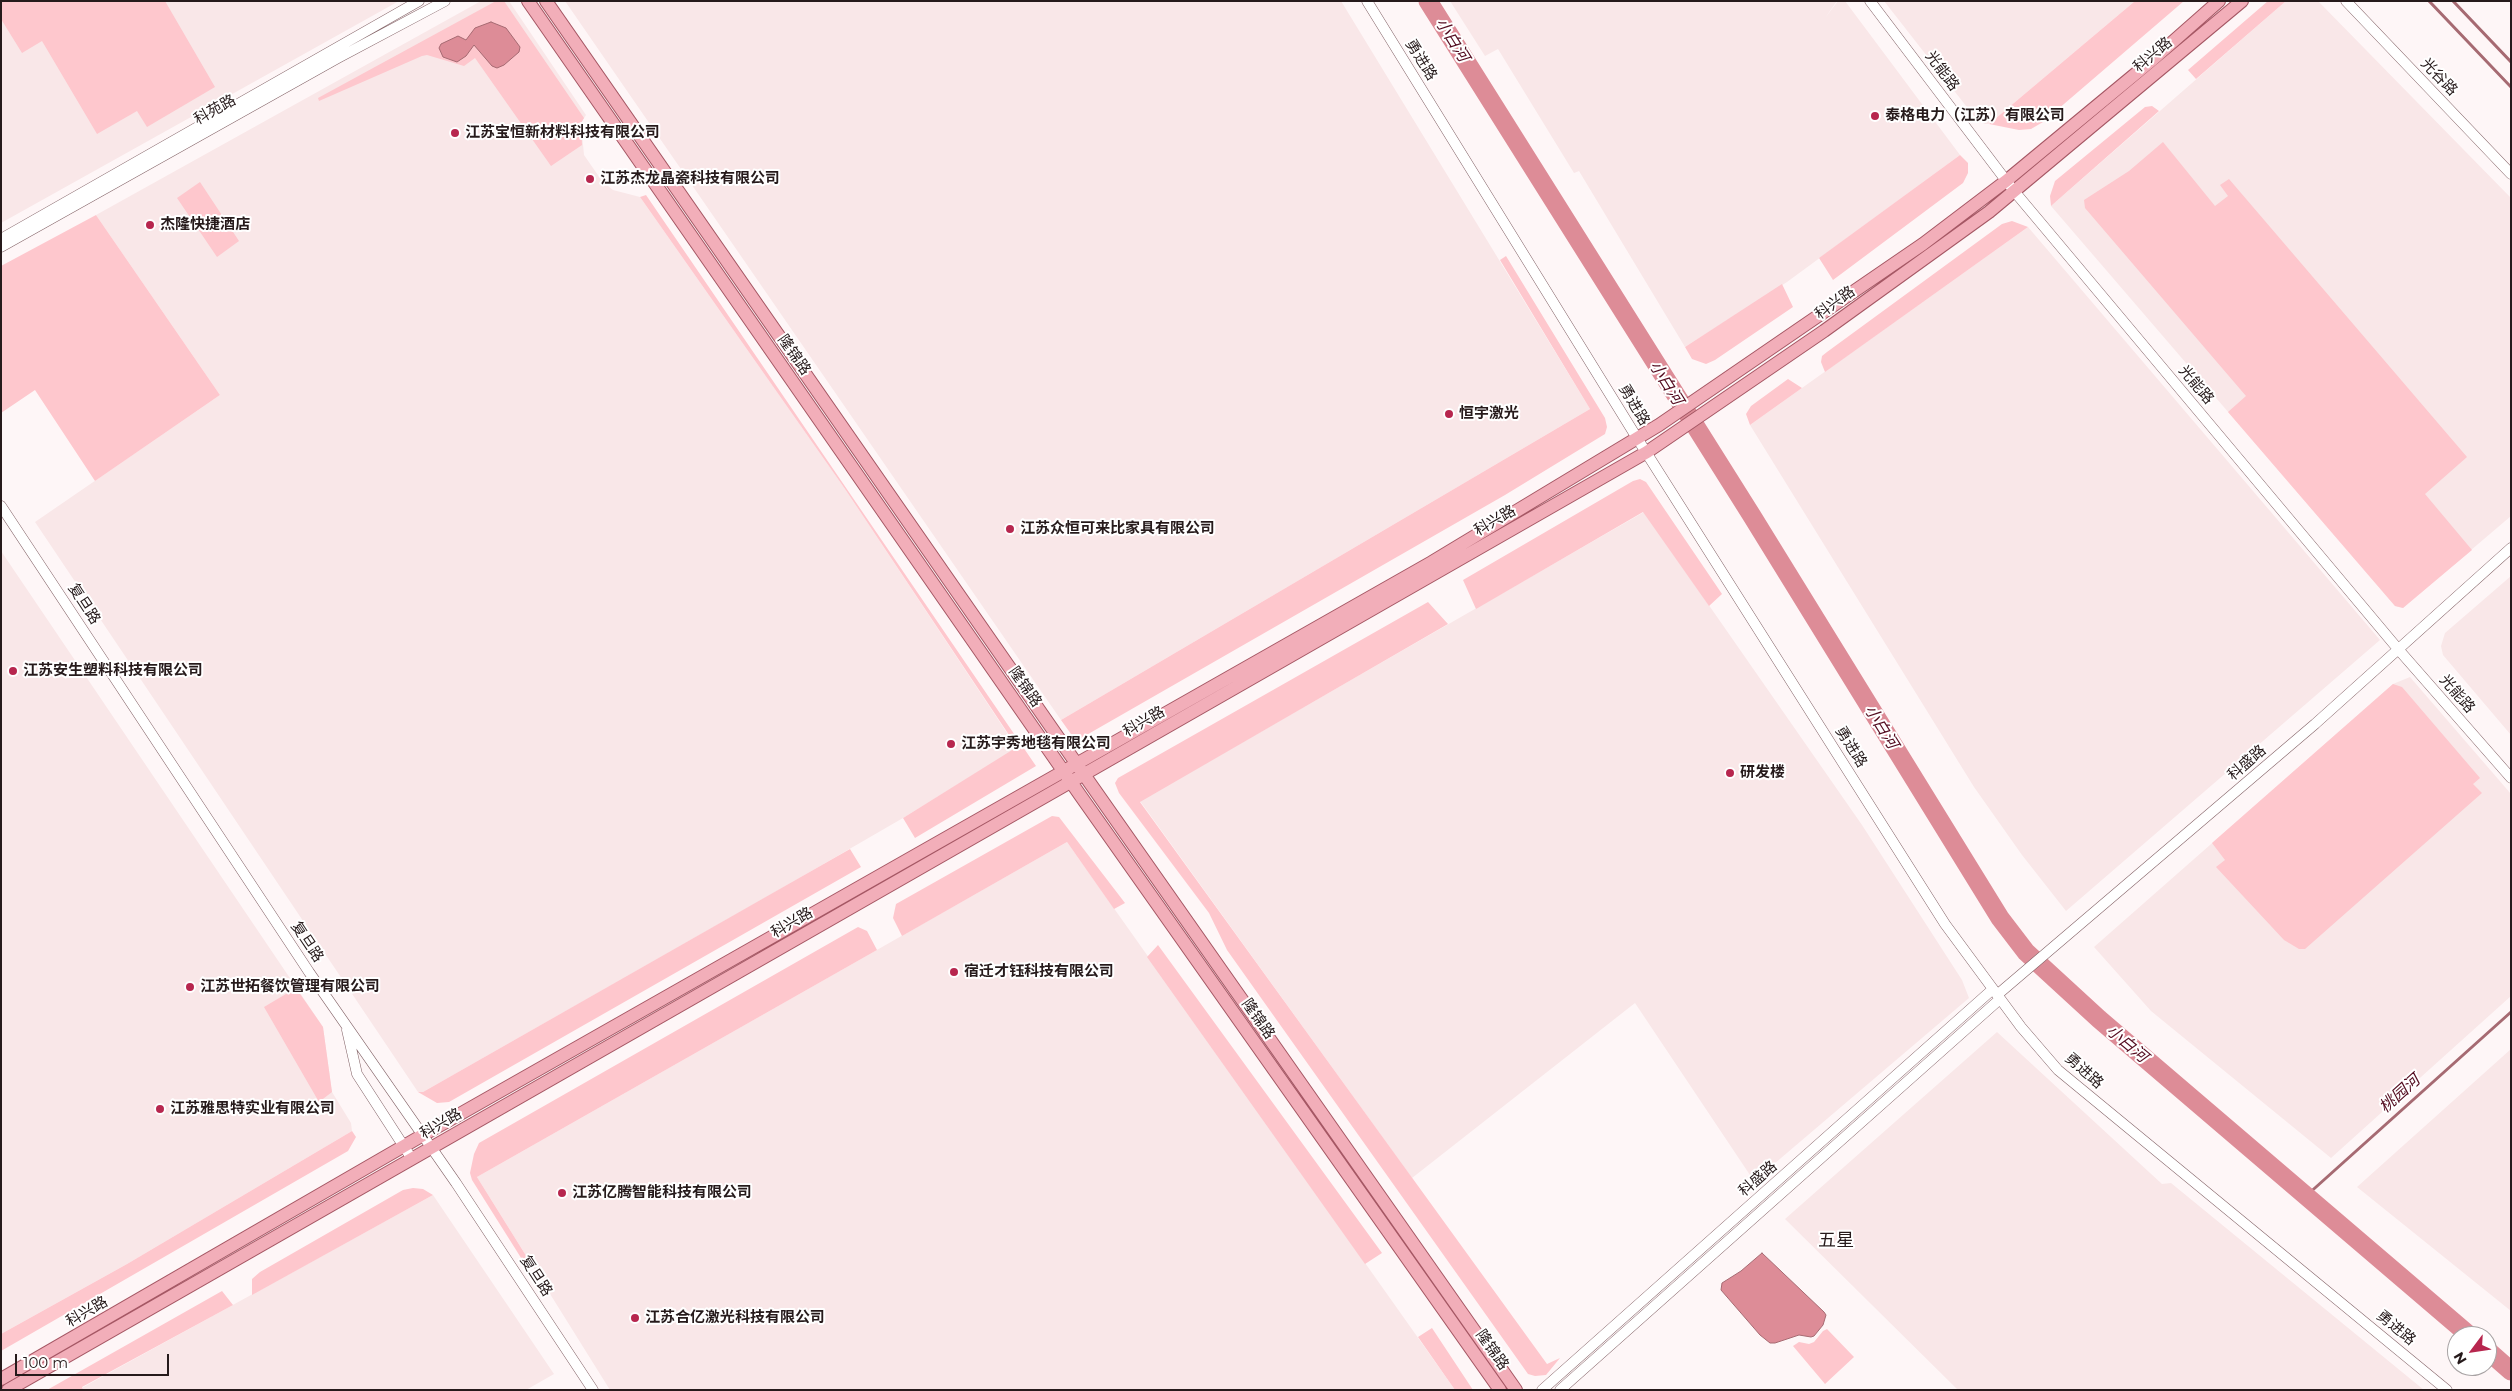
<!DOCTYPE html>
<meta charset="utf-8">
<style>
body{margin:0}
#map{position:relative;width:2512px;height:1391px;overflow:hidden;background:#fef6f7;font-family:Montserrat,sans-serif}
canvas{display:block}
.frame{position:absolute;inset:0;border:2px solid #261a1b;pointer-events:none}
.north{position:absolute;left:2447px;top:1326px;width:50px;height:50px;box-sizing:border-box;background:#fff;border:1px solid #a8a3a4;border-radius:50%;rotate:239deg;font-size:14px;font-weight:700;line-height:20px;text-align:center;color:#261a1b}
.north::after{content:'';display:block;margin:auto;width:18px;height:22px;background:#b7264e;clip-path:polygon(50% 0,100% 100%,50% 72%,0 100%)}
.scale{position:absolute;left:15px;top:1354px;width:154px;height:22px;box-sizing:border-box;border:2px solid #261a1b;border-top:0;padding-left:6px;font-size:15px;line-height:18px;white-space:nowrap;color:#261a1b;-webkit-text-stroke:4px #fff;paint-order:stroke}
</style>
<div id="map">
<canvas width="2512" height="1391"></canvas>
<div class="frame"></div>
<div class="north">N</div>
<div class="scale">100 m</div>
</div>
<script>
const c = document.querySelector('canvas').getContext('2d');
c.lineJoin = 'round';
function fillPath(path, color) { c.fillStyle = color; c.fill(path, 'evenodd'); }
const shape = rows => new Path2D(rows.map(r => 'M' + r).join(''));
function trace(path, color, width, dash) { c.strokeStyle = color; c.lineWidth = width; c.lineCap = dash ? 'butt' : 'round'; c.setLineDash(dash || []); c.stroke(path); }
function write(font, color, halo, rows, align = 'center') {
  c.font = font + ' Montserrat,"Noto Sans SC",sans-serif'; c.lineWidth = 4; c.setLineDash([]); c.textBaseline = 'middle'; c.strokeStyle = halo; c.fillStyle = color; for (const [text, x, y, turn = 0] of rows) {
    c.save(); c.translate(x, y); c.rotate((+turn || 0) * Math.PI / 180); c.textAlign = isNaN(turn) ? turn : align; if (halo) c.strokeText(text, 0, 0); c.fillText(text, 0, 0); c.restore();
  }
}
fillPath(shape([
 [1,1,399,1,1,223],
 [481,1,509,1,586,115,581,123,584,155,602,181,613,190,640,197,845,489,1017,748,903,818,770,895,423,1092,418,1092,35,522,220,395,96,215],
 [565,1,1341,1,1590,409,1061,720],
 [1450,1,1837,1,1825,18,1838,1,1845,1,1960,155,1787,282,1685,347,1579,171,1574,173,1498,49,1485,56],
 [1884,1,2135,1,1989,124,1985,124,1977,120],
 [2286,1,2318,1,2511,198,2511,516,2403,608,2395,606,2051,206],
 [2028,227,2380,640,2066,911,2022,855,1974,787,1750,425],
 [1644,512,1862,825,1962,980,1969,998,1754,1181,1635,1003,1412,1178,1140,801],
 [1,551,323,1027,332,1092,351,1123,352,1131,127,1264,1,1334],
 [2511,576,2511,735,2443,655,2441,646,2445,633],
 [2410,677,2511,794,2511,996,2331,1158,2151,1011,2094,947,2393,684],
 [1067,842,1455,1390,610,1390,477,1177],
 [1997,1032,2162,1184,2171,1183,2424,1390,1958,1390,1785,1219],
 [2511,1049,2511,1311,2357,1187],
 [433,1195,554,1374,526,1390,78,1390]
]), '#f9e7e8');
fillPath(shape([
 [1,1,165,1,215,87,147,127,137,111,97,134,42,41,22,53,1,19],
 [496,1,504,1,584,118,581,123,582,145,551,166,475,58,464,66,427,55,422,56,319,101,318,98],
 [2135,1,2184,1,2043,122,2031,129,2019,130,1989,124],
 [2268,1,2286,1,2196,79,2188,70],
 [2152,106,2159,111,2051,206,2050,196,2055,181,2145,107],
 [2163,142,2215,206,2228,196,2220,185,2229,179,2467,457,2425,494,2472,550,2403,608,2395,606,2228,412,2246,396,2085,208,2084,200,2129,171],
 [1960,155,1968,163,1968,173,1963,183,1833,280,1819,258],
 [200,182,239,241,217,257,177,198],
 [646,195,1036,766,915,838,903,818,1017,747,845,489,640,197],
 [96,215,220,395,95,481,35,390,1,413,1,266],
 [2012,221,2028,227,1825,372,1821,362,1822,356,1827,352,2002,224],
 [1506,256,1605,418,1607,427,1605,434,1505,495,1076,741,1061,720,1590,409,1500,260],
 [1782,284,1793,307,1715,360,1706,364,1692,359,1685,347],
 [1788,379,1802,388,1750,425,1746,414,1751,406],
 [1640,479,1646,482,1722,594,1709,606,1643,512,1476,609,1463,580,1633,481],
 [1428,602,1448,624,1140,802,1547,1364,1560,1358,1546,1375,1535,1376,1528,1374,1227,950,1209,913,1119,793,1115,783,1118,778],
 [2393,684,2402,687,2480,778,2473,784,2482,793,2305,949,2299,949,2284,940,2216,867,2225,860,2212,843],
 [1052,816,1059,817,1125,903,1114,909,1067,842,902,936,893,918,896,904],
 [850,849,861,867,449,1102,437,1103,418,1092,423,1092],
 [858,927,867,931,877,950,477,1177,530,1262,523,1261,472,1180,470,1173,474,1154,479,1143],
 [1158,945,1382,1253,1365,1264,1147,957],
 [296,988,323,1027,332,1092,319,1102,264,1007],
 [352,1131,356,1137,348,1151,1,1351,1,1334,127,1264],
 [413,1188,423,1189,433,1195,252,1295,252,1279,260,1272,403,1190],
 [222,1291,233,1305,82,1387,83,1390,47,1390],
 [1432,1328,1473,1390,1455,1390,1418,1337],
 [1827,1329,1854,1357,1825,1384,1793,1346,1799,1342,1809,1344,1814,1342,1823,1331]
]), '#fec7cd');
const water = shape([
 [491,22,506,28,520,47,519,52,504,65,497,68,492,66,474,45,466,56,457,62,443,57,439,48,441,44,458,36,466,40,475,28,491,22],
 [1762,1253,1824,1312,1826,1315,1823,1325,1814,1336,1811,1337,1799,1335,1775,1343,1770,1343,1760,1335,1721,1290,1722,1283,1741,1271,1762,1253]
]);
fillPath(water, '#dd8c97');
trace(water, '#a66a72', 1);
trace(shape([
 [2429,1,2511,87],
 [2453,1,2511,62],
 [2306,1196,2511,1012]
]), '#a66a72', 3);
trace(shape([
 [1428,1,1752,516,2000,918,2026,952,2099,1019,2470,1336],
 [2487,1350,2511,1371]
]), '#dd8c97', 19);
const minor = shape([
 [1367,1,1637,438,1945,924,2021,1027,2058,1070,2447,1390],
 [1870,1,2014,191,2398,649,2511,778],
 [2346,1,2511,174],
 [1,239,419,1],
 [1,247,338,58,445,1],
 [1,506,309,972,456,1183,593,1390],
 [1997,995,2315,724,2511,548],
 [347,1030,357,1074,412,1159],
 [1542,1390,1993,989],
 [1560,1390,2000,999]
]);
const major = shape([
 [528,1,1080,795,1500,1390],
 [546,1,1092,786,1516,1390],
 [1,1379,423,1135,1432,562,1659,425,1923,244,2006,181,2151,61,2219,1],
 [8,1390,1647,452,1824,331,1989,212,2242,1]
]);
trace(minor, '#836367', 11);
trace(major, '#a55764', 14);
trace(minor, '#fff', 10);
trace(major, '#f2aeb9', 12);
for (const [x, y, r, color] of [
 [1875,116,5,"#b7264e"],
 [455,133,5,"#b7264e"],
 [590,179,5,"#b7264e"],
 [150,225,5,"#b7264e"],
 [1449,414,5,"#b7264e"],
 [1010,529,5,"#b7264e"],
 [13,671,5,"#b7264e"],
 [951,744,5,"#b7264e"],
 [1730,773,5,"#b7264e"],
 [954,972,5,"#b7264e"],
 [190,987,5,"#b7264e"],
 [160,1109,5,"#b7264e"],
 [562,1193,5,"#b7264e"],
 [635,1318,5,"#b7264e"]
]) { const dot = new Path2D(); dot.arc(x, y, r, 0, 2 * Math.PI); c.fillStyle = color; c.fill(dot); trace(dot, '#fff', 2); }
write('15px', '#261a1b', '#fff', [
 ["科兴路",2153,55,-40],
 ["勇进路",1421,60,58],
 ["光能路",1942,71,53],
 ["光谷路",2439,77,46],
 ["科苑路",215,110,-29],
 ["科兴路",1835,303,-36],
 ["隆锦路",794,355,55],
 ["光能路",2196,385,50],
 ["勇进路",1634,405,59],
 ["科兴路",1495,521,-30],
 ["复旦路",84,604,57],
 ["隆锦路",1025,687,55],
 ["光能路",2457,694,49],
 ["科兴路",1144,722,-30],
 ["勇进路",1851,747,58],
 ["科盛路",2247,763,-41],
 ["科兴路",792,923,-30],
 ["复旦路",307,942,56],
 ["隆锦路",1258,1019,55],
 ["勇进路",2084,1071,41],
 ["科兴路",441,1124,-30],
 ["科盛路",1758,1179,-41],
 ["复旦路",536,1276,57],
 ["科兴路",87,1312,-30],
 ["勇进路",2396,1328,39],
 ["隆锦路",1492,1350,55]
]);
write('bold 15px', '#261a1b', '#fff', [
 ["泰格电力（江苏）有限公司",1885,116],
 ["江苏宝恒新材料科技有限公司",465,133],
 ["江苏杰龙晶瓷科技有限公司",600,179],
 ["杰隆快捷酒店",160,225],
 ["恒宇激光",1459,414],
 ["江苏众恒可来比家具有限公司",1020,529],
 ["江苏安生塑料科技有限公司",23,671],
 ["江苏宇秀地毯有限公司",961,744],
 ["研发楼",1740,773],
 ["宿迁才钰科技有限公司",964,972],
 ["江苏世拓餐饮管理有限公司",200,987],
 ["江苏雅思特实业有限公司",170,1109],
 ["江苏亿腾智能科技有限公司",572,1193],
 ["江苏合亿激光科技有限公司",645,1318]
], 'left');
write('italic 16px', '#520a1e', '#fff', [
 ["小白河",1452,40,58],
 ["小白河",1666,383,58],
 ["小白河",1881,727,58],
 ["小白河",2127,1044,40],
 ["桃园河",2400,1094,-42]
]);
write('18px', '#261a1b', '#fff', [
 ["五星",1836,1241]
]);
</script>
